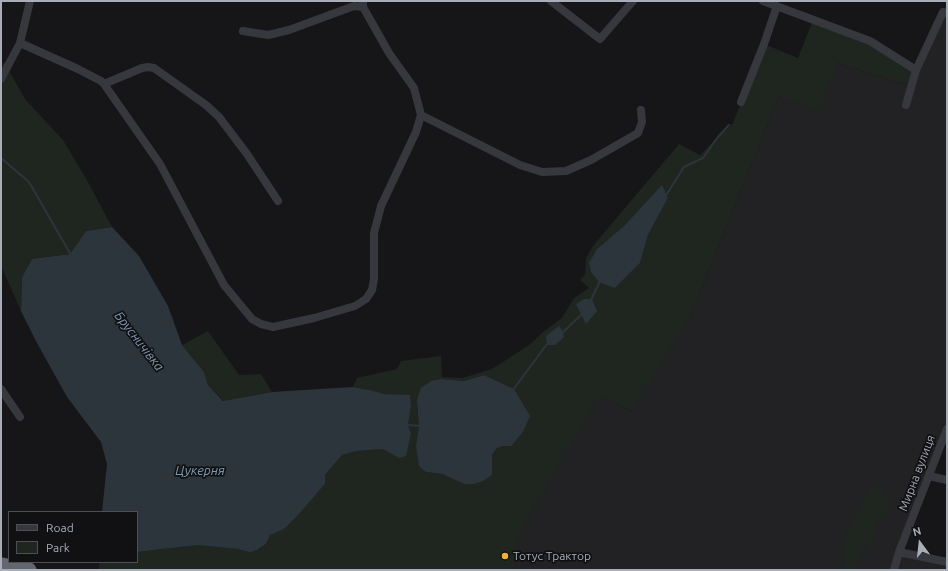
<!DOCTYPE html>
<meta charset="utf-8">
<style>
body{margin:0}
#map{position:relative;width:948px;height:571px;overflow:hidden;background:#161618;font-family:Ubuntu,sans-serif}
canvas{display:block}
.frame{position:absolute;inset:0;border:2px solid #a8adb8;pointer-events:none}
.legend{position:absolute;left:8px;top:511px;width:130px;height:52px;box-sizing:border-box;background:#111113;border:1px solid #4d4f55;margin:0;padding:5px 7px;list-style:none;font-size:12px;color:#a8adb8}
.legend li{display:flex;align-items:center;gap:8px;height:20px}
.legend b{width:20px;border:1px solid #4d4f55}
.north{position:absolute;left:900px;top:523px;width:40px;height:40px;-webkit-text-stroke:3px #111113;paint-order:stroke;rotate:345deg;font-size:11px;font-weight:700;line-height:16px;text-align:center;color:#a8adb8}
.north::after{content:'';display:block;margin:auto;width:14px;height:18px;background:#a8adb8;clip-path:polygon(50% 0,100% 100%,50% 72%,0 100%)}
</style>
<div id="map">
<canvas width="948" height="571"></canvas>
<div class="frame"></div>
<ul class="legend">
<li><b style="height:5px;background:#37383d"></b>Road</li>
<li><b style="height:11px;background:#1e261f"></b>Park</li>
</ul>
<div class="north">N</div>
</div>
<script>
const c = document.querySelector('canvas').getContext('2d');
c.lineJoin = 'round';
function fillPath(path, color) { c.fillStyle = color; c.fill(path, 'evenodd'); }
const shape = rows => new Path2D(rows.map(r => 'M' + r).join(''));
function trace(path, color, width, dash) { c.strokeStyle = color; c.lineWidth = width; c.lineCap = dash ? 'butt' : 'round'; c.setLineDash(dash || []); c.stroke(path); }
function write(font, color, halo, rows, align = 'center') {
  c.font = font + ' Ubuntu,sans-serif'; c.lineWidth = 3.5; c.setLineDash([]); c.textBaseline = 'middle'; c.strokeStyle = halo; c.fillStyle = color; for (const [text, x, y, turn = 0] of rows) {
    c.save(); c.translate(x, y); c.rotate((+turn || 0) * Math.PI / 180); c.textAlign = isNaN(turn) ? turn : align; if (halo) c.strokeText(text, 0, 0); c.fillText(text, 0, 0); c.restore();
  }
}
fillPath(shape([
 [947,13,947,429,900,552,947,562,947,570,431,570,520,532,599,396,632,411,690,318,779,96,837,63,907,85]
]), '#222225');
fillPath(shape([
 [813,20,870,41,916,70,907,85,837,63,820,110,779,96,690,318,633,411,599,397,520,533,517,542,513,570,98,570,100,562,137,562,137,552,198,545,241,549,257,550,260,549,267,543,270,534,284,529,325,484,325,475,342,455,357,451,383,449,411,433,408,425,411,406,410,396,385,394,370,390,353,387,357,378,397,369,401,361,441,356,442,377,462,378,492,369,529,345,543,332,562,318,574,298,589,288,580,280,585,275,586,258,593,246,679,144,700,155,733,123,764,44,798,58],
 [662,186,668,198,648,235,640,263,615,288,597,249,624,226],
 [484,375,514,389,511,446,502,446,496,449,492,455,492,475,464,484,442,474,426,472,416,445,419,426,417,400,442,379,464,381],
 [4,62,25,99,63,140,87,180,112,227,86,231,70,254,32,259,22,277,21,311,1,266,1,68],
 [208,331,239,375,261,374,272,392,224,401,208,385,204,372,182,345],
 [875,488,881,488,891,502,886,515,880,516,876,526,873,541,859,557,856,570,842,570,842,549,845,540,869,490]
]), '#1e261f');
fillPath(shape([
 [662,185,668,198,648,235,640,263,615,288,599,282,591,272,589,263,597,249,624,226],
 [112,227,139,256,168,306,182,345,204,372,208,385,223,401,272,392,353,387,370,390,385,394,410,395,411,406,408,425,411,433,406,456,399,458,383,449,357,451,342,455,325,475,325,484,297,516,284,529,270,535,266,544,257,550,250,552,238,549,198,545,137,552,137,512,102,512,107,464,101,442,67,397,37,343,21,311,22,277,32,259,70,254,86,231],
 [584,299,592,299,597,311,586,324,576,304],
 [559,326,563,332,564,337,555,345,547,345,546,336],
 [484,375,514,389,530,416,523,432,511,446,502,446,496,449,492,455,492,475,483,481,474,484,464,484,442,474,426,472,419,466,416,445,419,426,417,400,421,388,431,381,442,379,464,381]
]), '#2c353c');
trace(shape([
 [1,158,29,182,71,255],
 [665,197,684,167,703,158,717,138,729,125],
 [591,300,600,281],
 [562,333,582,314],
 [513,390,547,344],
 [407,425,420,426]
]), '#2c353c', 2);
trace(shape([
 [363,1,363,7,389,53,414,88,421,115],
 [551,1,600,39,633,1],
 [763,1,870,41,916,70],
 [243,31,268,35,289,30,354,6,363,7],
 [20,43,78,69,101,81,104,84,160,164,224,285,252,319,261,324,273,327,314,318,355,306,366,299,372,290,374,279,374,233,381,206,416,132,421,115],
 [1,79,20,43,30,1],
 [104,84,142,68,148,67,154,68,206,105,219,117,247,154,278,201],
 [741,102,764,44,777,6],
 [906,105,916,70,943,12,947,13],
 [421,115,520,165,542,172,566,171,591,160,638,133,642,122,641,110],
 [1,389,20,417],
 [929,476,947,480],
 [899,552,947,562],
 [894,570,899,552,947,429]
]), '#37383d', 8);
trace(shape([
 [1,565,29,570]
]), '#63666e', 15);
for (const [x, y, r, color] of [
 [505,556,4,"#f2b134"]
]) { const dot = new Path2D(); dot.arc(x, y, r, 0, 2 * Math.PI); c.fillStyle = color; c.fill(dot); trace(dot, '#111113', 1.5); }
write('12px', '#a8adb8', '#111113', [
 ["Мирна вулиця",917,473,-69]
]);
write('12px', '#a8adb8', '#111113', [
 ["Тотус Трактор",513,556]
], 'left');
write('italic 13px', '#7f9bb3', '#111113', [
 ["Брусничівка",139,341,52],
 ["Цукерня",200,471]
]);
</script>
